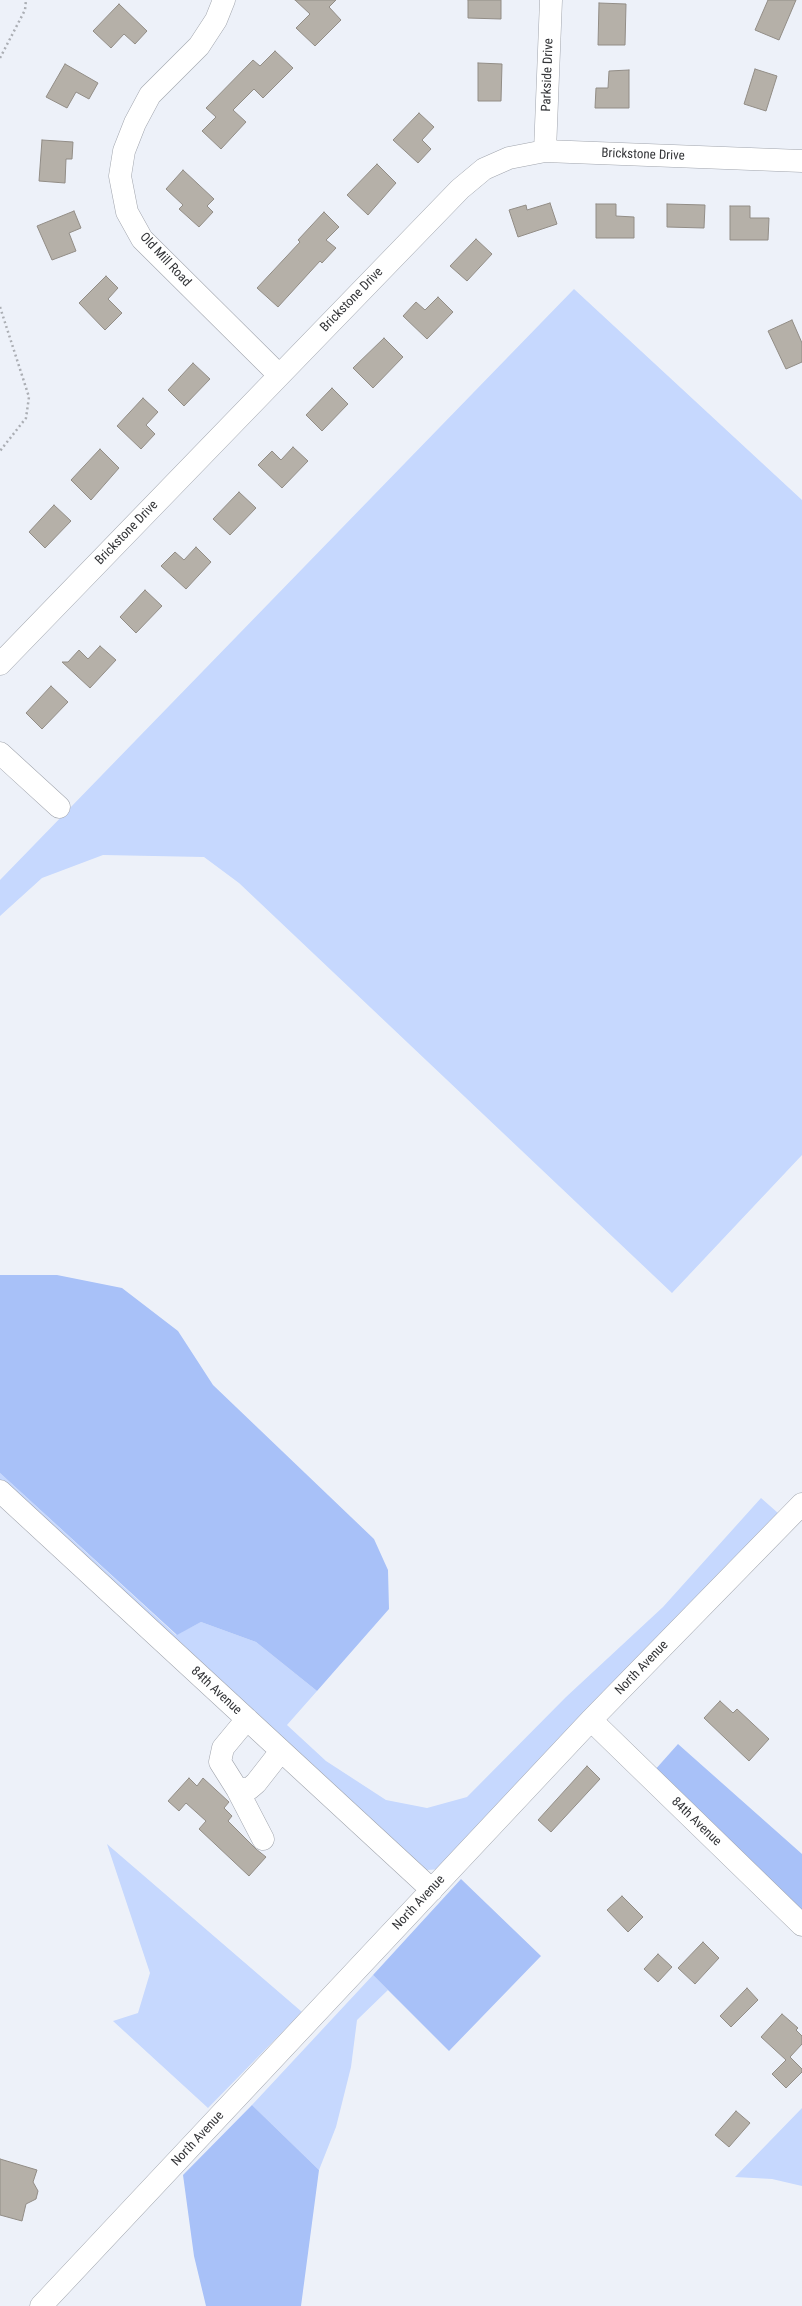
<!DOCTYPE html>
<style>
body{margin:0}
canvas{display:block;background:#edf1f9}
</style>
<canvas width="802" height="2306"></canvas>
<script>
const c = document.querySelector('canvas').getContext('2d');
c.lineJoin = 'round';
function fillPath(path, color) { c.fillStyle = color; c.fill(path, 'evenodd'); }
const shape = rows => new Path2D(rows.map(r => 'M' + r).join(''));
function trace(path, color, width, dash) { c.strokeStyle = color; c.lineWidth = width; c.lineCap = dash ? 'butt' : 'round'; c.setLineDash(dash || []); c.stroke(path); }
function write(font, color, halo, rows, align = 'center') {
  c.font = font + ' "Roboto Condensed",sans-serif'; c.lineWidth = 4; c.setLineDash([]); c.textBaseline = 'middle'; c.strokeStyle = halo; c.fillStyle = color; for (const [text, x, y, turn = 0] of rows) {
    c.save(); c.translate(x, y); c.rotate((+turn || 0) * Math.PI / 180); c.textAlign = isNaN(turn) ? turn : align; if (halo) c.strokeText(text, 0, 0); c.fillText(text, 0, 0); c.restore();
  }
}
fillPath(shape([
 [574,289,802,500,802,1155,672,1293,239,883,204,857,103,855,42,878,0,916,0,880],
 [0,1473,176,1635,201,1622,256,1642,317,1691,287,1725,326,1761,386,1800,427,1808,467,1797,566,1697,663,1607,761,1498,778,1513,441,1869,427,1870,413,1868,0,1483],
 [107,1844,302,2012,208,2108,113,2021,138,2013,150,1973],
 [373,1975,388,1990,357,2020,351,2067,336,2127,319,2170,252,2105],
 [802,2108,802,2186,772,2179,735,2177]
]), '#c6d8fe');
fillPath(shape([
 [0,1275,57,1275,122,1288,178,1331,213,1385,374,1539,388,1570,389,1609,317,1691,256,1642,201,1622,177,1635,0,1473],
 [678,1744,802,1854,802,1913,654,1771],
 [461,1879,541,1956,449,2051,373,1975],
 [252,2105,319,2170,301,2306,206,2306,194,2256,183,2175]
]), '#a8c1f8');
const building = shape([
 [295,0,336,0,329,7,341,20,315,46,296,28,310,14,295,0],
 [468,0,501,0,501,19,468,18,468,0],
 [768,0,796,0,779,40,755,30,768,0],
 [599,3,626,4,625,45,598,45,599,3],
 [119,4,147,31,135,44,124,34,111,48,93,31,119,4],
 [275,51,293,68,263,98,254,89,233,110,246,122,221,149,202,131,216,117,206,108,253,60,260,66,275,51],
 [478,63,502,64,501,101,478,101,478,63],
 [65,64,98,83,89,99,76,92,67,108,46,97,65,64],
 [755,69,777,76,766,111,744,104,755,69],
 [629,70,629,108,595,108,596,88,608,88,609,71,629,70],
 [419,113,434,127,422,140,431,149,418,163,393,140,419,113],
 [42,140,73,142,72,159,66,159,65,183,39,181,42,140],
 [377,164,396,183,368,215,347,195,377,164],
 [183,170,214,199,207,206,213,212,199,227,179,209,183,205,166,189,183,170],
 [550,203,557,224,518,237,509,210,526,205,527,210,550,203],
 [596,204,616,204,616,216,634,217,634,238,596,238,596,204],
 [667,204,705,205,704,228,667,227,667,204],
 [730,206,750,206,750,218,769,218,768,240,730,240,730,206],
 [74,211,81,228,69,233,76,251,52,260,37,226,74,211],
 [324,212,339,227,326,240,336,248,322,263,320,261,278,307,257,288,300,242,298,240,324,212],
 [476,239,492,254,467,281,450,266,476,239],
 [106,276,118,288,108,299,122,313,105,330,79,303,106,276],
 [438,297,453,312,427,339,403,316,416,302,425,310,438,297],
 [792,320,802,343,802,362,786,369,768,331,792,320],
 [384,338,403,357,373,388,353,368,384,338],
 [193,363,210,379,184,406,168,390,193,363],
 [332,388,348,404,322,431,306,415,332,388],
 [143,398,158,412,146,425,155,434,141,449,117,426,143,398],
 [293,447,308,461,282,488,258,465,272,451,281,460,293,447],
 [100,449,119,468,91,500,71,480,100,449],
 [239,492,256,508,230,535,213,519,239,492],
 [54,505,71,521,45,548,29,532,54,505],
 [196,547,211,562,186,589,161,566,175,552,184,560,196,547],
 [145,590,162,606,136,633,120,617,145,590],
 [100,646,116,660,90,688,62,662,68,662,79,650,88,659,100,646],
 [51,686,68,702,42,729,26,713,51,686],
 [720,1701,733,1713,737,1709,769,1739,749,1761,704,1718,720,1701],
 [587,1766,600,1779,551,1832,538,1820,587,1766],
 [189,1778,197,1786,203,1778,229,1802,224,1808,232,1816,228,1821,256,1849,266,1857,249,1876,199,1829,206,1821,186,1803,179,1811,168,1801,189,1778],
 [622,1896,643,1917,628,1932,607,1910,622,1896],
 [703,1942,719,1958,695,1984,678,1968,703,1942],
 [658,1954,672,1967,658,1982,644,1969,658,1954],
 [747,1988,758,2000,731,2027,720,2016,747,1988],
 [782,2014,798,2028,796,2030,802,2036,802,2044,790,2057,802,2069,802,2072,786,2088,772,2074,786,2060,761,2037,782,2014],
 [736,2111,750,2123,729,2147,715,2135,736,2111],
 [0,2159,37,2170,33,2182,38,2191,36,2199,26,2204,22,2221,0,2215,0,2159]
]);
fillPath(building, '#b5b0a8');
trace(building, '#928d86', 1);
const minor = shape([
 [224,0,216,20,199,46,150,95,135,123,124,151,120,176,127,212,142,239,279,375],
 [545,151,551,0],
 [0,664,460,189,484,169,509,158,545,151,802,161],
 [0,753,59,807],
 [0,1491,432,1890],
 [247,1719,223,1748,220,1762,237,1789,263,1839],
 [591,1720,802,1925],
 [237,1789,249,1789,256,1783,281,1751],
 [41,2306,591,1720,802,1504]
]);
trace(minor, '#a1a5ad', 23);
trace(shape([
 [0,58,25,10,26,0],
 [0,307,29,397,26,418,0,451]
]), '#abaeb4', 2.5, [2, 3]);
trace(minor, '#fff', 22);
write('13px', '#333437', '#fff', [
 ["Parkside Drive",548,75,-88],
 ["Brickstone Drive",643,155,2],
 ["Old Mill Road",165,260,47],
 ["Brickstone Drive",352,300,-46],
 ["Brickstone Drive",127,533,-46],
 ["North Avenue",642,1668,-46],
 ["84th Avenue",216,1691,43],
 ["84th Avenue",696,1822,44],
 ["North Avenue",419,1903,-47],
 ["North Avenue",198,2139,-47]
]);
</script>
